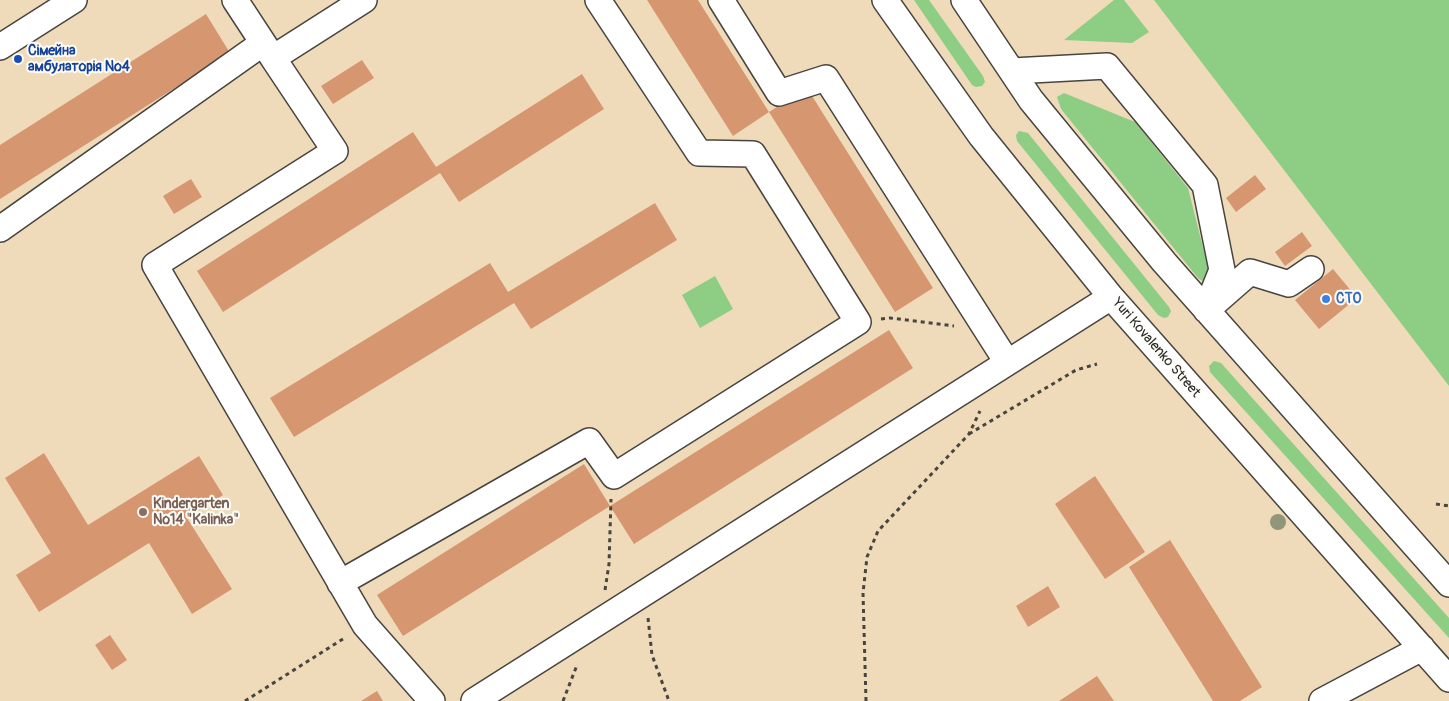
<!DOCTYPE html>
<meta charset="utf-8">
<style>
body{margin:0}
canvas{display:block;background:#efdbba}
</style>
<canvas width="1449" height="701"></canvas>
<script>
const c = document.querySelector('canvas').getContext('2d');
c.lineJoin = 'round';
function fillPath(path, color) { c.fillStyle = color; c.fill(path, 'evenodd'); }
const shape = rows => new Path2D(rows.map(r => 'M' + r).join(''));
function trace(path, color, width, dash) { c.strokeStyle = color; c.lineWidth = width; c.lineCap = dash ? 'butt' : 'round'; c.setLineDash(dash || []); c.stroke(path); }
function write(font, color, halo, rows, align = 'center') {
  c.font = font + ' Pangolin,sans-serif'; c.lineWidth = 4; c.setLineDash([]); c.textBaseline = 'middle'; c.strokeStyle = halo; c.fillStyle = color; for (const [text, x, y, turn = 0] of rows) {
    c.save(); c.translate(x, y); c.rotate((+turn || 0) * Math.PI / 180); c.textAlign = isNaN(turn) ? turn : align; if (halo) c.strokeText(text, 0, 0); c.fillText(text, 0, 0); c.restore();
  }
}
fillPath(shape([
 [914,0,929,0,983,76,985,82,982,86,976,87,972,85],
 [1114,0,1124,0,1149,32,1132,43,1064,40],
 [1154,0,1449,0,1449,386],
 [1064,93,1135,122,1188,188,1210,275,1204,282,1198,278,1061,109,1057,97],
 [1019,131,1028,133,1169,307,1171,311,1168,317,1164,318,1158,315,1017,141,1016,135],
 [715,276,733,309,700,328,682,295],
 [1214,361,1221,363,1449,618,1449,638,1210,372,1209,366]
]), '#8dcd84');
fillPath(shape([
 [647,0,698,0,769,112,807,88,933,288,895,312,769,112,733,136],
 [206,14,230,53,0,199,0,145],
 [362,60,374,78,333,104,321,86],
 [582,74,604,109,459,202,440,173,223,312,197,271,413,132,436,167],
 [1255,175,1266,189,1236,212,1226,198],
 [191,179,202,197,174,214,163,196],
 [655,203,677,240,531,329,514,303,294,437,270,398,490,263,508,292],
 [1302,232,1312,246,1285,266,1275,252],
 [1333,269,1357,298,1319,329,1295,300],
 [889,330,913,368,634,544,610,506,403,636,377,595,584,464,610,506],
 [44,453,88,525,199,456,223,495,187,518,232,589,192,614,149,543,39,612,16,575,51,553,5,478],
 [1095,476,1145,552,1105,579,1055,504],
 [1170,540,1262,687,1240,701,1213,701,1129,567],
 [1048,586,1060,607,1028,627,1016,606],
 [110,635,127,660,112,670,95,645],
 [1097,676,1114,701,1059,701],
 [377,691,383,701,361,701]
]), '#d69770');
const minor = shape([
 [235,0,273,58,364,0],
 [721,0,779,93,826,78,1007,362],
 [885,0,981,136,1111,297,1449,679],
 [964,0,1031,100,1164,262,1449,584],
 [0,47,74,0],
 [273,58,335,151,155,265,365,625,432,701],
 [1012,71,1107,66,1205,185,1222,270,1206,310],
 [0,229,263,43],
 [1210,307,1250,272,1289,284,1311,269],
 [340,583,589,441,614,476,858,322,753,154,699,153,598,0],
 [474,701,1111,297],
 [1322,701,1422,648]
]);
trace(minor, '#484540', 28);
trace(shape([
 [881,319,890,318,954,326],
 [969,434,1076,370,1097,364],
 [1436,504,1449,506],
 [605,590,609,564,611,499],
 [648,618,652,655,669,701],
 [245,701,346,637],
 [563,701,577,665],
 [866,701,863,593,867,557,878,531,969,434,980,411]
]), '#484540', 3, [4, 4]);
trace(minor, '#fff', 25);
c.fillStyle = '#93957a';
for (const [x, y] of [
 [1278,522]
]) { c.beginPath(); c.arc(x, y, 8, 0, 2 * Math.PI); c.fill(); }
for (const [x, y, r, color] of [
 [18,59,5,"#1a4fb4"],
 [1326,299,5,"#3f7fe0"],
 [143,512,5,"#8d6e63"]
]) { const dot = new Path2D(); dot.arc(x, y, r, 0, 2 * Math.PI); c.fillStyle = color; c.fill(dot); trace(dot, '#fdfcf7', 2); }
write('bold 14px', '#164399', '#fdfcf7', [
 ["Сімейна",28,51],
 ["амбулаторія №4",28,67]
], 'left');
write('bold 14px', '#366cbe', '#fdfcf7', [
 ["СТО",1336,299]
], 'left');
write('14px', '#2b2b2b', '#fdfcf7', [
 ["Yuri Kovalenko Street",1156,348,49]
]);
write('bold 14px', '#785e54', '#fdfcf7', [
 ["Kindergarten",153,504],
 ["№14 \"Kalinka\"",153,520]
], 'left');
</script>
